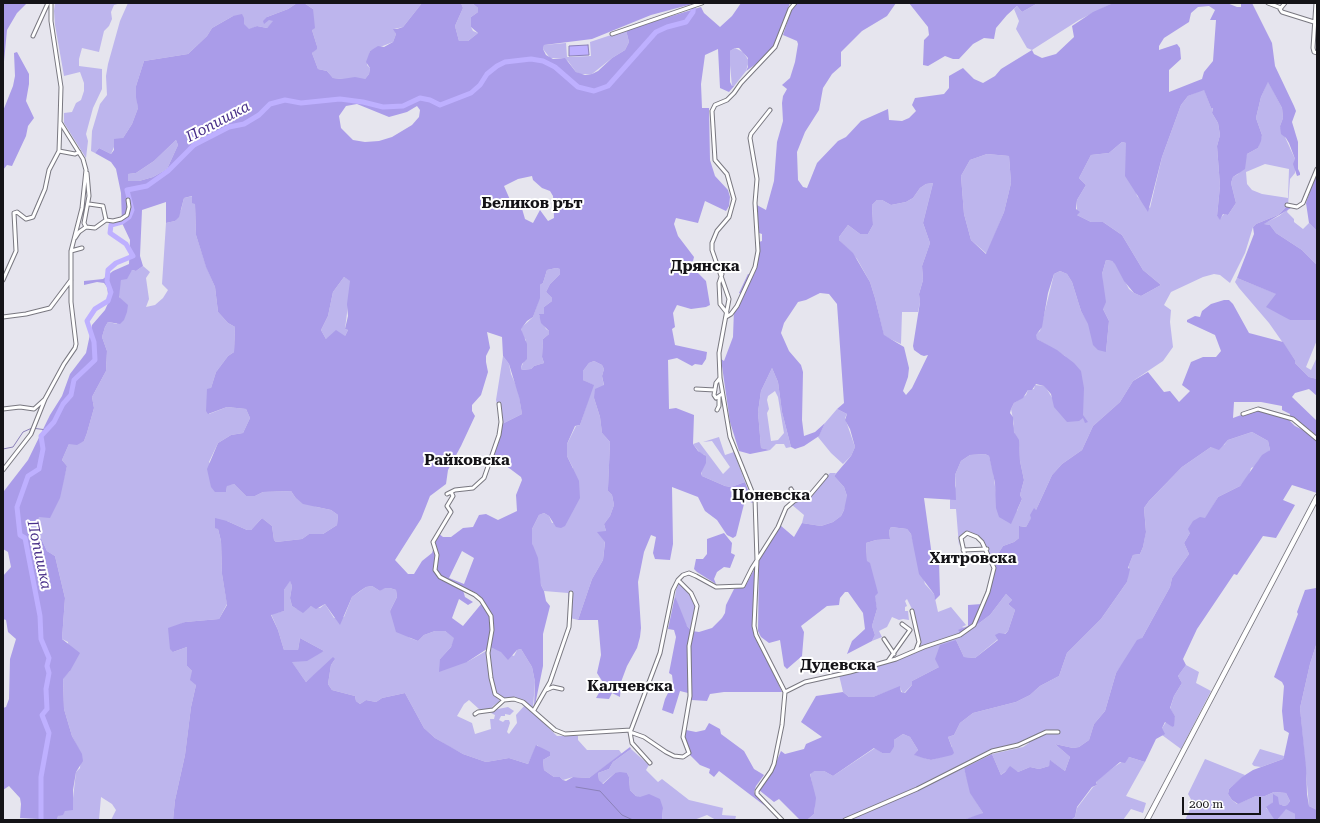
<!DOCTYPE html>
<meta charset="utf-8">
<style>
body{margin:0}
#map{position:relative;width:1320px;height:823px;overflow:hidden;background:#e6e5ee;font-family:"Roboto Serif",serif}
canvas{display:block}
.frame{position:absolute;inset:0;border:4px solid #141317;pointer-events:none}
.scale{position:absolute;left:1182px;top:797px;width:79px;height:18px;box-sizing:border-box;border:2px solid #141317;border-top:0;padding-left:5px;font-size:12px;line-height:14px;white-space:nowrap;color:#141317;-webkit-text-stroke:3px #fff;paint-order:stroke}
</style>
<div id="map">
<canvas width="1320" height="823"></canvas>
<div class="frame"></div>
<div class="scale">200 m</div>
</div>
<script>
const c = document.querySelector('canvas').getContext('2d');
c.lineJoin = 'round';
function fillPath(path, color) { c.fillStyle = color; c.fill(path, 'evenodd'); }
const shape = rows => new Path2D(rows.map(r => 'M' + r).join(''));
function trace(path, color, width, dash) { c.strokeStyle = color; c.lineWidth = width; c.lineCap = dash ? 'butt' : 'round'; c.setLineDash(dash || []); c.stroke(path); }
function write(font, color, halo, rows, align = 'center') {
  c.font = font + ' "Roboto Serif",serif'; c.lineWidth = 4; c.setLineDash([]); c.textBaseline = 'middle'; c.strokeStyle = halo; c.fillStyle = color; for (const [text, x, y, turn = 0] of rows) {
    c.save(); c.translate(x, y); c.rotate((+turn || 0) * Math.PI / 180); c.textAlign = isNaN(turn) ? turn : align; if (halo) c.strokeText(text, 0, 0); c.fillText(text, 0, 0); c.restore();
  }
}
fillPath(shape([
 [55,3,121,3,114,5,111,12,112,19,109,26,104,31,99,52,82,48,79,59,79,66,102,69,102,89,93,108,86,134,88,141,86,158,64,123,64,113,72,112,76,103,81,100,84,91,84,83,80,72,64,76,55,25,54,11],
 [128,3,297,3,288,9,267,17,274,21,267,28,257,26,249,30,233,16,212,28,207,36,188,54,144,61,136,86,138,108,132,124,123,138,114,147,111,154,99,148,95,153,91,151,92,131,100,104,107,95,106,76,108,64,120,21],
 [304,3,422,3,403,27,394,29,396,34,393,42,370,51,367,65,370,68,369,74,365,79,342,79,333,78,327,71,318,69,312,53,317,46,312,30,313,9],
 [461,3,472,3,478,8,478,12,471,17,471,27,473,31,478,33,468,41,459,41,455,26,463,8],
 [1038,3,1113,3,1079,20,1032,50,1027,48,1016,29,1019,21,1014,9,1017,6,1022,12],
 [626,30,629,42,625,50,612,58,592,74,580,74,576,72,568,61,562,58,550,58,543,49,544,45,566,43,567,57,591,56,590,42],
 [735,48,743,52,749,61,746,71,735,85,732,86,729,55,730,51],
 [1268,81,1282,108,1283,118,1280,126,1295,159,1295,173,1290,179,1288,205,1278,215,1256,224,1253,227,1245,253,1230,283,1220,275,1214,274,1203,277,1171,292,1164,305,1171,310,1170,322,1173,347,1163,361,1133,381,1120,402,1093,426,1082,450,1062,464,1052,475,1036,510,1026,527,1020,526,1019,538,1014,542,1003,546,998,554,994,572,989,553,980,539,969,534,964,534,961,536,959,546,956,509,950,509,950,500,956,486,955,475,961,461,970,455,985,454,989,456,993,471,996,494,1017,511,1022,499,1020,495,1024,480,1020,461,1019,445,1013,429,1014,424,1011,409,1014,403,1026,395,1028,390,1034,389,1035,385,1045,386,1054,401,1083,415,1083,400,1065,356,1037,339,1035,335,1040,331,1054,274,1060,271,1067,274,1072,282,1081,311,1106,352,1109,321,1103,309,1102,274,1106,260,1112,261,1116,264,1129,289,1134,293,1141,296,1161,285,1143,270,1122,235,1103,222,1091,222,1077,215,1077,200,1086,185,1079,178,1091,155,1109,153,1122,142,1126,143,1137,196,1150,208,1162,157,1181,105,1188,96,1204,89,1211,108,1213,107,1212,113,1218,123,1220,135,1217,146,1220,186,1217,216,1220,219,1224,214,1228,215,1236,203,1231,183,1233,177,1238,174,1247,154,1258,148,1262,135,1256,118,1261,97],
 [1265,164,1289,169,1288,198,1262,194,1252,190,1247,184,1246,172],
 [176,140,178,145,167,169,153,177,139,181,128,181,128,174,136,173,154,161],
 [987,154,1009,156,1011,183,1004,212,987,254,971,240,964,214,961,176,970,160],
 [933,183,923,223,930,243,922,266,923,280,919,294,920,302,918,312,902,312,901,344,884,336,875,298,870,282,857,259,839,240,839,237,848,225,860,234,868,234,873,225,872,205,877,200,882,200,891,205,906,202,913,198,920,188,926,184],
 [193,196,195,203,196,235,206,266,215,287,218,312,228,323,235,327,234,352,228,356,216,372,211,388,209,414,227,407,246,409,250,418,243,433,231,435,218,443,209,462,226,492,227,485,234,484,246,496,255,496,263,492,291,491,295,497,317,507,331,510,338,515,337,525,323,534,309,534,302,539,276,542,274,540,272,526,262,518,251,530,247,530,227,521,218,529,221,541,222,574,227,604,219,619,185,622,179,625,173,652,187,647,187,666,192,671,196,685,191,707,185,755,175,800,173,820,111,820,116,810,112,804,101,797,99,820,57,820,58,816,65,811,73,798,76,772,80,768,81,754,72,736,64,709,63,678,70,671,68,642,62,639,65,598,55,556,47,551,41,538,38,524,39,517,63,481,67,466,62,460,69,444,84,441,87,433,94,408,92,397,106,371,107,351,102,337,105,327,108,322,117,324,124,302,120,300,118,292,121,279,132,270,136,271,143,266,150,272,146,278,149,299,146,307,155,305,163,298,168,290,162,284,166,223,175,221,181,210,184,198],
 [1288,209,1287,212,1294,219,1294,222,1303,229,1309,223,1317,231,1317,265,1302,250,1276,233,1270,225,1263,224,1279,216],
 [556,268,560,269,560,274,550,284,546,292,552,298,552,301,544,307,544,314,539,315,546,329,549,331,549,334,543,339,542,357,544,363,534,366,531,369,522,370,521,368,524,361,526,340,522,336,521,328,533,317,538,302,540,285,543,283,547,270],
 [344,277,351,281,345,329,348,330,345,336,326,339,321,330,328,316,333,292],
 [1237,278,1277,294,1290,320,1317,319,1317,340,1306,367,1311,370,1317,357,1317,379,1309,377,1295,363,1295,360,1269,323,1239,288,1235,282],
 [503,356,509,364,511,374,518,390,522,414,502,424,496,400],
 [594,361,602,365,604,369,602,376,604,386,594,398,600,417,602,433,610,442,608,489,608,491,612,495,614,505,610,516,604,524,606,531,603,560,592,579,578,620,570,618,568,593,544,591,541,585,532,543,532,529,539,515,544,513,549,516,552,523,568,518,573,468,567,456,567,444,576,426,580,425,593,385,583,380,583,371,589,363],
 [772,368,778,382,782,412,791,447,786,448,784,444,776,444,770,450,761,448,758,412,761,391],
 [775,391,778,397,784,433,778,440,771,441,767,413,769,409,767,400,768,396],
 [837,409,847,414,845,418,855,447,851,456,843,464,831,453,818,437,825,423],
 [1252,432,1268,441,1270,450,1258,461,1256,466,1251,468,1249,475,1240,486,1218,497,1206,518,1190,533,1184,543,1189,554,1172,578,1170,587,1142,638,1116,673,1105,711,1094,724,1089,740,1079,747,1073,748,1055,744,1070,757,1065,771,1051,761,1049,766,1039,769,1030,767,1018,772,1008,769,1001,775,992,754,1023,747,1029,743,1029,741,1019,746,992,752,926,783,841,820,807,820,814,814,815,806,815,798,810,773,815,771,824,771,833,776,875,748,882,753,894,747,894,740,903,734,910,737,918,750,915,755,931,760,941,757,952,747,948,737,954,735,960,723,973,713,1016,702,1030,695,1040,686,1059,676,1067,653,1101,619,1127,582,1129,565,1133,555,1140,554,1143,547,1146,531,1144,508,1149,501,1182,467,1211,447,1224,445,1228,440],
 [719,437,725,455,734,452,745,482,731,487,725,486,702,476,701,471,706,461,705,455,700,453,693,444,699,442,723,474,730,467,712,441,703,442],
 [830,473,836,473,834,476,844,487,848,499,844,510,841,516,833,522,821,526,802,523,804,515,791,504,808,497],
 [891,527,907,529,911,534,925,584,934,594,938,612,951,607,966,625,962,627,970,630,990,615,1006,594,1012,600,1008,604,1015,610,1008,631,975,658,964,657,956,640,939,667,912,681,912,685,904,693,902,692,900,687,873,697,849,697,843,692,839,675,892,660,946,639,918,648,919,642,913,611,907,599,905,601,907,606,905,607,905,611,908,611,909,620,903,619,899,620,892,617,887,627,879,631,882,637,872,641,875,635,872,626,877,609,867,561,866,543,876,540,890,539,889,531],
 [290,580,292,586,290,598,292,606,297,609,306,609,311,606,320,608,325,604,334,618,344,617,352,597,366,587,372,586,380,591,385,587,390,588,396,590,397,597,390,611,410,638,418,641,424,635,435,631,445,631,455,638,451,647,440,659,467,662,486,651,493,692,500,701,493,706,489,713,479,709,469,700,464,704,457,716,472,723,475,734,491,729,490,719,494,719,495,715,491,713,496,707,498,709,508,707,514,711,510,715,505,714,505,716,501,716,499,720,503,722,505,720,509,720,510,723,507,732,509,734,517,723,516,715,525,705,557,736,578,736,578,740,587,750,619,750,622,754,589,778,573,777,563,780,560,777,554,777,544,770,543,760,550,756,537,745,528,764,509,758,486,762,463,754,450,747,435,738,424,728,405,693,382,698,376,702,366,700,360,704,356,701,355,696,332,690,328,684,331,665,335,659,306,682,291,661,324,651,300,638,298,650,284,650,278,630,271,614,284,611,284,590],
 [680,580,686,587,697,606,697,615,692,631,684,623,675,596,676,590],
 [1317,642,1317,810,1309,806,1300,708,1310,664],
 [490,647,514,656,517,650,521,649,532,667,535,682,533,708,518,698,501,699,497,695,490,670],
 [1186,665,1199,672,1196,683,1211,691,1181,749,1162,735,1162,728,1166,722,1172,727,1175,716,1170,709,1174,696,1182,683,1178,676],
 [631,749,649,765,646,770,658,782,662,779,689,800,723,808,722,815,736,816,735,820,716,820,707,815,694,820,662,820,663,808,636,796,630,790,629,777,627,773,615,773,602,784,599,780,598,773,609,769,613,762],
 [1260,749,1284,756,1283,759,1261,767,1254,766,1252,764],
 [1129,757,1145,762,1126,796,1146,803,1143,813,1131,809,1123,820,1071,820,1075,817,1077,808,1093,787,1097,785,1096,781,1114,767],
 [1205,759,1245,775,1229,789,1228,794,1232,800,1237,804,1256,796,1265,796,1274,792,1286,793,1290,801,1287,805,1284,806,1273,802,1266,808,1278,819,1285,809,1288,809,1295,814,1295,820,1185,820,1193,803,1188,794],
 [964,768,972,795,983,813,980,815,963,820,847,820]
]), '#bdb5ed');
fillPath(shape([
 [3,3,27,3,17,13,7,30,3,72],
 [297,3,304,3,313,9,315,28,312,30,317,46,317,49,312,53,318,69,327,71,333,78,342,79,355,77,365,79,369,74,370,68,366,62,370,51,378,46,384,47,393,42,396,34,393,29,397,29,403,27,422,3,461,3,463,8,455,26,459,41,468,41,478,33,471,27,471,17,478,12,478,8,472,3,696,3,651,15,592,39,544,45,543,49,546,55,553,59,565,58,576,72,585,75,592,74,598,71,612,58,625,50,629,42,626,30,701,7,704,13,720,27,732,16,741,3,790,3,772,53,746,71,748,67,748,58,739,48,735,48,730,51,730,82,732,86,735,85,729,92,720,88,718,49,705,55,701,84,702,108,709,108,710,160,715,176,728,190,730,197,729,206,726,211,705,201,698,223,676,218,674,224,678,236,694,257,693,261,690,262,691,266,706,281,710,305,706,307,691,309,677,305,673,313,675,327,672,329,675,345,707,352,706,359,702,365,695,364,692,366,677,358,668,360,669,409,676,408,694,415,693,444,698,451,706,456,706,463,701,473,702,476,725,486,731,487,745,482,753,503,745,500,736,536,733,538,727,535,717,520,705,511,698,497,672,487,673,544,670,560,655,559,653,553,656,537,651,535,644,552,638,582,641,628,640,637,637,648,627,666,621,682,620,697,612,693,609,699,596,698,604,684,597,673,601,655,598,620,578,620,592,579,603,560,605,542,597,532,606,531,604,524,610,516,614,505,612,495,608,491,608,488,610,442,602,433,600,417,594,398,595,389,604,385,602,376,604,369,602,365,594,361,589,363,583,371,583,380,594,385,580,425,575,426,567,444,567,456,579,481,580,498,565,526,561,528,556,527,549,516,544,513,539,515,532,529,532,543,538,558,541,585,544,591,546,601,550,606,543,634,543,666,534,710,535,682,532,667,521,649,517,650,508,660,501,652,490,647,467,662,439,672,440,659,451,647,454,638,445,631,435,631,424,635,418,641,396,632,390,611,397,597,396,590,390,588,385,588,380,591,372,586,366,587,360,591,352,597,340,625,325,604,316,609,311,606,303,613,292,606,290,598,292,586,290,581,284,590,284,611,271,615,278,630,284,650,298,650,300,638,324,651,307,661,292,662,306,682,333,657,335,659,331,665,328,684,332,690,355,696,356,701,360,704,366,700,376,702,382,698,405,693,424,728,435,738,463,754,486,762,509,758,528,764,536,745,550,752,550,756,543,760,544,770,554,777,560,777,563,780,566,781,573,777,589,778,630,747,631,749,613,762,609,769,598,773,599,780,603,784,615,773,620,772,627,773,629,777,630,790,636,796,640,797,649,794,660,799,663,808,662,820,173,820,175,800,185,755,191,707,196,685,190,680,192,671,187,666,187,647,173,652,170,649,168,628,185,622,219,619,227,605,222,574,221,541,218,529,215,528,215,518,227,521,247,530,251,530,262,518,272,526,274,540,276,542,302,539,309,534,323,534,337,525,338,515,331,510,303,504,295,497,291,491,263,492,255,496,246,496,234,484,227,486,226,492,215,492,211,487,207,469,218,443,231,435,243,433,250,418,246,409,227,407,208,414,206,411,207,389,211,388,216,372,228,356,234,352,235,327,228,323,218,312,215,287,206,267,196,235,195,204,192,203,192,196,184,198,179,217,175,221,166,223,166,202,142,210,140,256,143,266,136,271,132,270,127,279,121,280,119,297,128,305,127,312,124,320,120,324,108,322,105,327,102,337,107,351,106,371,92,397,94,408,87,433,84,441,77,445,69,444,62,460,67,466,60,498,50,518,39,517,38,524,41,538,47,551,55,556,65,598,62,639,80,653,70,671,63,679,64,709,72,736,82,754,83,761,76,772,73,790,73,810,65,811,63,815,58,816,57,820,20,818,21,804,20,798,9,786,3,790,3,708,6,707,9,699,10,659,16,639,8,632,6,620,3,619,3,576,11,567,8,552,3,549,4,491,28,460,50,415,62,396,70,374,86,353,92,325,105,310,109,301,107,287,104,283,97,282,84,285,84,281,103,279,113,271,129,264,130,240,122,223,121,193,116,169,111,162,95,153,99,148,111,154,114,150,114,139,123,138,132,124,138,108,136,97,136,86,144,61,188,54,207,36,212,28,233,16,242,14,244,18,244,24,249,29,257,26,267,28,273,21,269,20,264,24,263,21,267,17,288,9],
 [357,104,389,117,407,112,417,106,420,110,419,117,412,125,392,137,379,141,365,142,353,140,341,128,339,116,346,106],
 [176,140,178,145,167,169,153,177,139,181,128,181,128,174,136,173,154,161],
 [532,176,533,180,542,188,550,191,553,196,554,218,548,221,540,210,533,223,525,219,521,205,511,202,504,186,518,179],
 [556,268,560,269,560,274,550,284,546,292,552,298,552,301,544,307,544,314,539,314,541,323,549,331,549,334,543,339,542,357,544,363,534,366,531,369,522,370,521,368,522,364,527,359,527,344,521,329,527,321,533,317,540,298,540,285,543,283,547,270],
 [344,277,350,281,347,304,348,316,345,329,348,330,345,336,336,330,326,339,321,330,328,316,333,292],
 [487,332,502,337,503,356,509,364,519,397,522,414,502,424,489,461,505,465,521,477,522,480,516,495,517,511,498,520,486,514,479,515,473,527,463,528,451,537,443,537,438,533,432,553,422,561,414,574,408,574,395,560,421,519,430,496,446,484,448,470,461,446,475,416,472,411,472,405,481,395,488,372,486,362,486,356,490,348],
 [462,551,474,558,464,584,449,578],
 [467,589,476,593,482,603,463,626,452,618,459,599,468,605,473,602,465,597,463,590],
 [797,3,896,3,887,16,862,31,841,52,841,66,832,74,823,88,819,110,805,132,797,152,798,180,803,187,807,188,817,163,838,141,846,137,861,121,888,109,889,120,902,121,909,118,916,111,912,105,915,98,944,94,949,88,949,76,963,68,974,79,983,83,995,76,1001,69,1032,50,1034,54,1042,58,1056,54,1074,37,1072,26,1093,12,1113,3,1227,3,1237,7,1241,7,1241,3,1252,3,1272,43,1275,66,1294,106,1296,111,1292,122,1298,142,1298,169,1300,173,1300,175,1297,176,1293,164,1295,159,1289,143,1286,138,1281,134,1280,126,1283,118,1282,108,1268,82,1261,97,1256,118,1262,135,1261,141,1258,148,1247,154,1245,169,1233,177,1231,183,1236,203,1228,215,1223,214,1220,220,1217,216,1220,186,1217,146,1220,135,1218,123,1212,113,1213,108,1211,108,1204,90,1188,96,1181,105,1162,157,1148,212,1125,176,1126,143,1122,142,1109,153,1091,155,1079,178,1086,185,1077,200,1076,209,1080,212,1077,215,1091,222,1103,222,1122,235,1143,270,1161,285,1141,296,1134,293,1124,281,1115,264,1112,261,1106,260,1102,274,1106,302,1103,309,1109,321,1106,352,1098,350,1093,345,1088,324,1081,311,1072,282,1067,274,1060,271,1054,274,1048,293,1042,327,1036,335,1037,339,1057,350,1074,363,1081,371,1084,388,1083,415,1088,422,1085,423,1083,418,1079,421,1067,422,1054,407,1051,394,1044,386,1036,384,1032,390,1028,390,1023,398,1014,403,1011,409,1010,413,1013,417,1014,432,1019,440,1020,461,1024,480,1020,495,1022,499,1011,524,999,517,996,508,995,483,989,456,985,454,970,455,961,461,955,475,956,500,924,498,932,556,939,561,940,595,935,600,934,594,919,574,911,534,907,529,891,527,889,531,890,539,876,540,866,543,867,561,870,563,878,593,875,596,877,609,872,626,875,635,872,641,847,654,852,641,865,629,863,613,848,592,845,592,840,598,839,605,827,606,801,626,804,632,802,656,787,669,784,666,780,640,769,643,761,637,758,631,759,558,780,525,794,537,802,523,821,526,833,522,841,516,844,510,847,496,844,487,834,476,851,456,855,447,850,429,845,420,847,414,837,409,844,403,837,304,829,294,820,293,806,300,798,302,784,323,781,333,789,351,801,365,803,372,802,420,804,436,815,432,825,423,819,436,804,446,795,449,791,447,782,412,778,382,772,368,761,391,758,412,761,448,770,450,750,454,739,451,730,422,721,359,724,361,733,337,734,309,744,296,744,293,741,294,739,293,748,274,754,275,759,242,762,241,762,234,759,233,755,204,766,210,774,181,777,142,783,121,782,103,783,96,787,89,782,85,790,78,795,62,798,44,797,41,783,35,791,11],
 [1209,6,1215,10,1210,20,1216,20,1213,61,1204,72,1202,79,1169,92,1169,70,1181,59,1180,48,1177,44,1159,50,1159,46,1164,38,1189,22,1191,13,1198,7],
 [987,154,1009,156,1011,183,1004,212,986,254,971,240,964,214,961,176,970,160],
 [933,183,923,223,930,243,922,266,923,280,919,294,920,302,913,346,914,350,921,355,924,356,928,355,912,388,906,395,903,391,908,377,909,368,904,347,884,335,875,298,870,282,853,253,839,240,839,237,848,225,860,234,868,234,873,225,872,205,877,200,882,200,891,205,906,202,913,198,920,188,926,184],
 [909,3,1038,3,1022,12,1017,6,1007,15,996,28,994,39,984,38,973,44,959,59,953,59,945,56,928,66,923,65,924,40,929,35,928,27],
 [17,52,29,74,29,84,26,101,34,118,28,126,26,136,12,166,7,165,3,170,3,111,13,86,15,76,14,53],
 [1317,171,1317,231,1309,223,1306,203],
 [1288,205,1291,208,1264,224,1270,225,1276,233,1302,250,1317,265,1316,320,1290,320,1266,307,1276,294,1237,278,1254,234,1253,227,1256,224,1278,215],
 [1224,300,1229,300,1233,304,1249,333,1283,342,1295,360,1295,363,1309,377,1317,379,1317,396,1309,389,1295,393,1292,397,1317,421,1317,437,1310,430,1298,425,1290,416,1290,414,1282,410,1282,406,1261,402,1234,402,1233,418,1252,411,1263,410,1286,417,1295,426,1309,433,1317,440,1317,493,1292,485,1283,500,1295,505,1276,538,1263,536,1237,575,1234,574,1197,629,1183,659,1186,665,1178,676,1182,683,1174,696,1170,708,1175,716,1174,726,1172,727,1165,722,1162,728,1165,734,1156,739,1145,762,1129,757,1125,763,1120,762,1096,782,1097,785,1092,787,1077,807,1075,817,1071,820,963,820,983,813,970,793,964,768,992,754,1001,775,1005,772,1010,766,1018,772,1030,767,1039,769,1049,766,1050,760,1065,771,1070,757,1055,744,1073,748,1079,747,1089,740,1094,724,1105,711,1116,673,1137,640,1142,638,1170,587,1172,578,1189,554,1184,543,1190,533,1188,529,1193,521,1200,517,1205,518,1218,497,1240,486,1262,455,1270,450,1268,441,1252,432,1228,440,1219,450,1211,447,1182,467,1149,501,1144,508,1146,532,1143,547,1140,554,1133,555,1129,565,1128,568,1130,569,1127,582,1101,619,1067,653,1059,676,1040,686,1030,695,1016,702,973,713,960,723,954,735,948,737,954,753,952,755,931,760,923,758,914,755,918,750,910,737,903,734,894,740,894,747,890,753,882,753,874,748,833,776,824,771,815,771,810,774,816,798,814,814,807,820,800,820,779,799,774,802,759,790,775,765,781,751,785,754,804,749,806,744,822,737,801,722,816,696,843,692,849,697,873,697,900,686,901,692,905,693,912,685,912,681,939,667,935,659,940,645,956,640,964,657,975,658,998,640,995,635,999,633,1005,634,1008,631,1015,610,1008,604,1012,600,1006,594,990,615,970,630,960,632,958,630,968,626,968,605,982,604,994,572,998,554,1003,546,1014,542,1019,538,1019,526,1026,527,1031,518,1030,515,1034,508,1036,510,1052,475,1062,464,1082,450,1093,426,1120,402,1133,381,1148,372,1164,392,1170,391,1179,402,1190,391,1182,385,1191,362,1203,357,1216,357,1221,351,1215,335,1187,322,1187,320,1195,316,1200,317,1202,311,1211,304],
 [724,533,732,543,731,553,735,555,730,568,724,567,717,572,714,579,716,584,697,572,694,569,696,559,703,559,707,554,707,539],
 [755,568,753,627,782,692,724,692,710,694,707,701,692,700,692,694,680,691,673,714,662,710,665,699,673,683,672,675,669,673,676,637,674,630,668,629,675,596,687,626,692,631,699,632,712,628,722,618,725,613,726,605,734,589,742,587,747,583],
 [1316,588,1317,642,1310,664,1300,708,1306,767,1307,794,1309,806,1317,810,1317,820,1295,820,1295,814,1286,809,1278,819,1274,819,1266,807,1273,802,1273,794,1278,797,1279,804,1284,806,1287,805,1290,801,1286,793,1274,792,1265,796,1256,796,1238,804,1232,800,1228,794,1229,789,1242,777,1253,770,1283,759,1284,756,1289,733,1284,730,1282,711,1284,686,1282,682,1274,677,1298,614,1297,612,1305,590],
 [709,723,720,729,721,734,744,751,754,769,764,775,756,786,754,792,765,806,719,771,714,777,709,773,710,769,700,765,688,753,685,737,686,730,696,732,705,730]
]), '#aa9ce9');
const water = shape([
 [588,45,589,55,569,56,569,46,588,45]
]);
fillPath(water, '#beb0ff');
trace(water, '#8b81b9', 1);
trace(shape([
 [3,449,13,447,23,432,32,428,47,430],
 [576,787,600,791,622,815,633,820]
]), '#8b81b9', 1);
trace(shape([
 [41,820,41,777,49,733,42,715,47,709,46,689,49,673,47,666,49,658,41,639,40,616,25,538,20,535,17,507,28,476,39,469,43,449,41,436,54,422,63,404,71,395,74,380,95,360,94,342,87,321,95,309,108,301,111,292,107,281,108,270,116,263,133,256,126,244,110,233,111,225,122,222,129,217,132,210,127,190,147,186,168,171,194,145,229,127,244,124,259,115,270,104,285,100,301,103,340,99,363,102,383,107,403,106,420,98,430,100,440,105,471,93,480,85,487,74,497,66,505,62,531,59,543,61,555,67,578,87,594,91,608,86,656,32,667,27,686,22,693,12,694,3]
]), '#beb0ff', 5);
const street = shape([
 [1268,3,1281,8],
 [1285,3,1280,9,1282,12,1314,22],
 [1316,3,1313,48,1314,52,1317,53],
 [612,34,702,3],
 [33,36,48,3],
 [59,151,75,154,79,152],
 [89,204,103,206,106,220,113,221,121,219,127,215,129,207,128,200],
 [1287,205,1297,207,1303,203,1317,169],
 [86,227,84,223,89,196,87,173],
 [75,238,79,232,86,227,95,228,106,220],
 [71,251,82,248],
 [722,274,719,283,720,304,727,313],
 [3,280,16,251,14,213,17,212,26,219,33,217,45,189,49,170,59,151,60,122],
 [3,317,26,314,50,308,71,280],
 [726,317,731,314,737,306,755,267,758,251,755,203,757,179,750,138,751,134,770,110],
 [720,378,716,383,714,395,716,398,722,394],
 [696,389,715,390],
 [3,409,20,407,34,409,45,399],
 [717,410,719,406,719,397],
 [1243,414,1258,409,1293,419,1317,439],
 [3,470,31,434,45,399,64,364,75,348,76,344,71,302,71,251,82,208,86,170,83,159,60,122,61,87,51,21,51,3],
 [791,489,797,499],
 [451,492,453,496,447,506,451,512,433,542,437,555,435,570,440,577,475,595,481,600,491,616,492,630,488,653,491,678,495,694,504,700],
 [447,494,455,490,473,488,484,478,499,435,501,422,499,404],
 [963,550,987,549],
 [912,611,919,642,916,650],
 [902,624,910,630],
 [884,639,894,654],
 [888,661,910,630],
 [546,690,553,687,562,689],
 [785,692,805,682,850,672,896,659,924,647,960,635,974,625,988,592,994,568,982,542,977,537,967,533,961,538,966,561],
 [534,710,550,682,569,627,571,593],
 [475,714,478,712,493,710,504,700,514,699,523,702,555,730,565,734,631,730,660,653,673,590,678,580,683,575,689,573,696,576,716,587,743,586,752,568,778,527,786,508,794,501,810,495,826,476],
 [630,732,644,737,666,752,674,756,683,757,689,753,683,737,690,696,689,646,697,606,691,593,678,580],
 [630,732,632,743,650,763],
 [782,820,757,794,757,791,771,771,774,764,782,725,785,692,756,635,754,626,757,560,755,499,730,437,720,378,719,353,729,299,712,250,712,243,717,231,729,217,734,199,727,174,715,160,712,111,715,105,727,100,734,93,741,83,775,47,790,9,795,3],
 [845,820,917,789,992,751,1018,745,1046,732,1058,732]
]);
const secondary = shape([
 [1147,820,1317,497]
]);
trace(street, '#797880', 5);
trace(secondary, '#797880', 6);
trace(street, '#fff', 3);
trace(secondary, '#fff', 4.5);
write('italic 15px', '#493089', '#fff', [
 ["Попишка",218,122,-28],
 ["Попишка",39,555,78]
]);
write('bold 15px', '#141317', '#fff', [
 ["Беликов рът",532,204],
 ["Дрянска",705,267],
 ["Райковска",467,461],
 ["Цоневска",771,496],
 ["Хитровска",973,559],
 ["Дудевска",838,666],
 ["Калчевска",630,687]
]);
</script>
